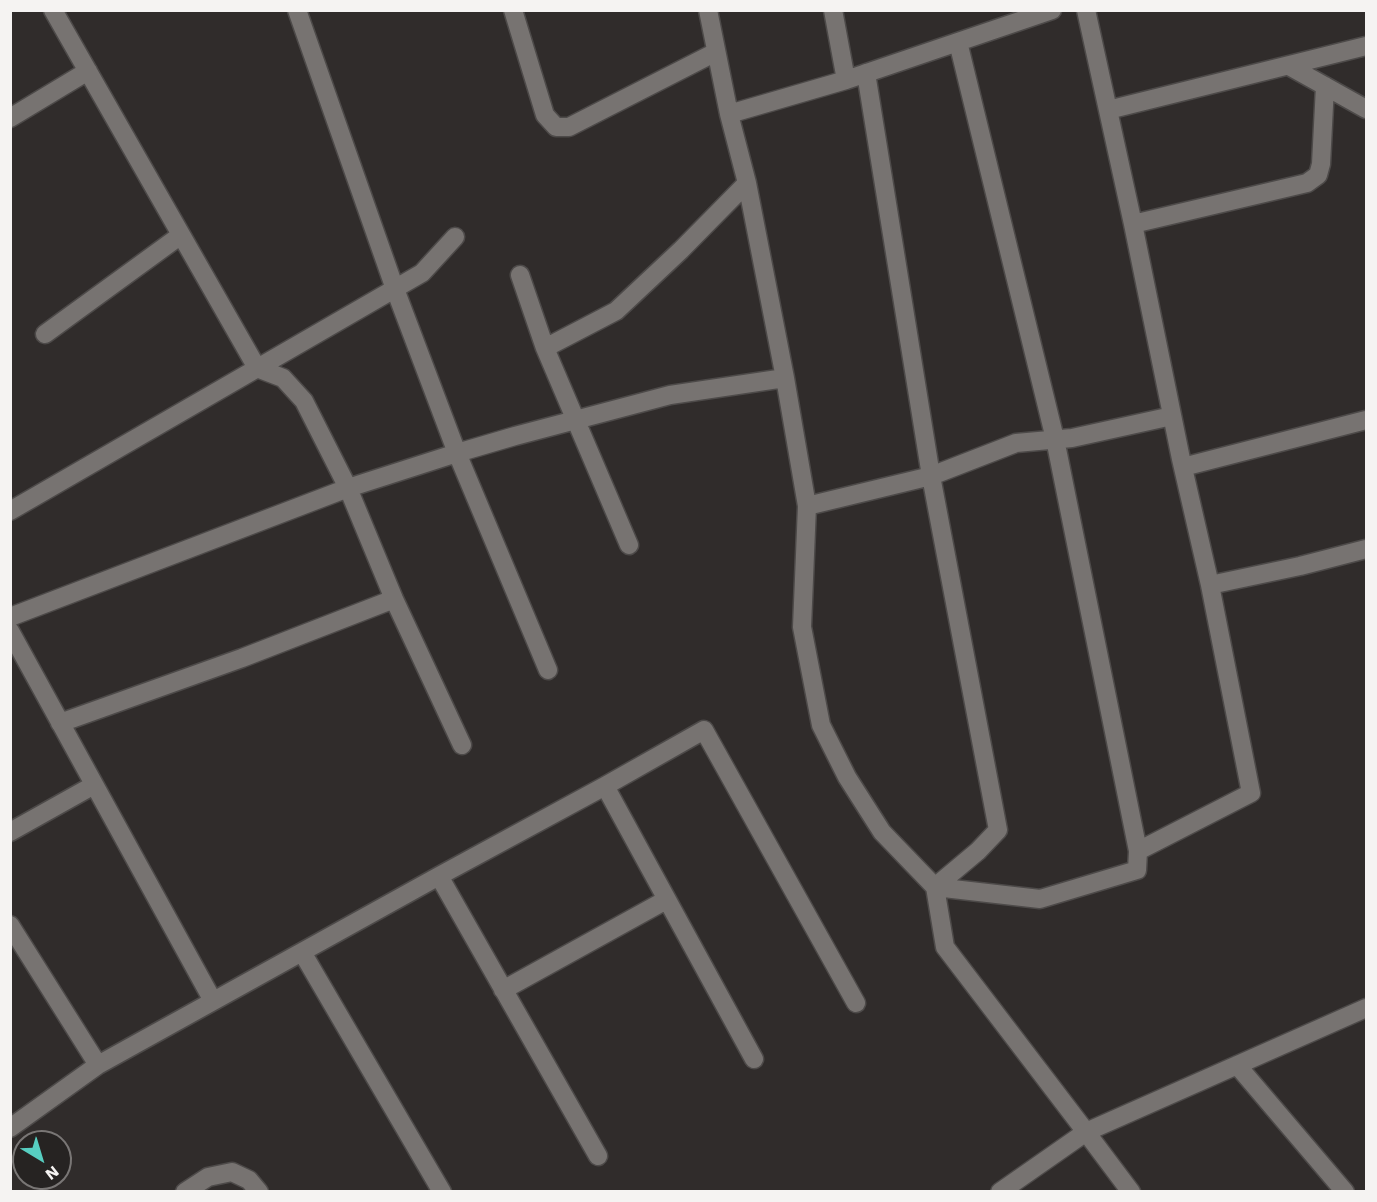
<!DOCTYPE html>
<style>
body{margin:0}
#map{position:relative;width:1377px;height:1202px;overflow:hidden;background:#302c2b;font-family:"Work Sans",sans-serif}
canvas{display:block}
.frame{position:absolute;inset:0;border:12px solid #f5f3f2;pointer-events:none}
.north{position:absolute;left:12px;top:1130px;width:60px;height:60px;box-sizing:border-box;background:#262322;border:2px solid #797675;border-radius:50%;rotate:142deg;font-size:16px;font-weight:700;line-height:24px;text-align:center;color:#f5f3f2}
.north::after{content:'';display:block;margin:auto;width:21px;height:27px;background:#57cec1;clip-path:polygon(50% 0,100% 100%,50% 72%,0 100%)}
</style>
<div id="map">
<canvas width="1377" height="1202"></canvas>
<div class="frame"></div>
<div class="north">N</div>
</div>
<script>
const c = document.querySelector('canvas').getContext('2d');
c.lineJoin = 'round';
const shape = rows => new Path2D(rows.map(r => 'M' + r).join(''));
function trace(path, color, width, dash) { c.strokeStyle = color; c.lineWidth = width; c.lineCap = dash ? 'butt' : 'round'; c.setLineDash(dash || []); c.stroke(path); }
const minor = shape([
 [53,10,257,368,283,378,304,401,348,488,394,599,462,745],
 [297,10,395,289,457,453,548,670],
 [513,10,545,115,556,127,569,127,716,52],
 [708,10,729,114,747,183,785,378,807,506,802,627,821,725,847,777,882,832,935,887,1040,899,1137,870,1138,851,1055,439,958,42],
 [833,10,846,80],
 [1086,10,1133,224,1181,459,1210,585,1251,793,1138,851],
 [1289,66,1366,109],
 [866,73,931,476,998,830,978,851,935,887,945,947,1086,1132,1366,1008],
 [1108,110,1366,46],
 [729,114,846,80,1052,10],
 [10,118,88,71],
 [1133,224,1307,183,1318,175,1321,164,1325,86],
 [520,275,545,348,629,545],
 [45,334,181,235],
 [545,348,616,311,681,250,747,183],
 [1183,467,1366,420],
 [807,506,931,476,1016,443,1072,438,1172,416],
 [10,511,422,273,455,237],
 [1210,585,1300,566,1366,549],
 [10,617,348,488,457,453,515,436,670,395,785,378],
 [10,631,213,1001],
 [60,723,242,658,394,599],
 [605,786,754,1059],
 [10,832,94,785],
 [439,876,598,1156],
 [10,925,98,1065],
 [302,952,442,1192],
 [503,990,666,900],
 [1237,1065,1345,1192],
 [10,1128,98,1065,439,876,605,786,704,730,856,1003],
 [185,1192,208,1177,232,1172,249,1180,259,1192],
 [1000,1192,1086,1132,1131,1192]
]);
trace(minor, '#4d4a49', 21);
trace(minor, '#777371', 18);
</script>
